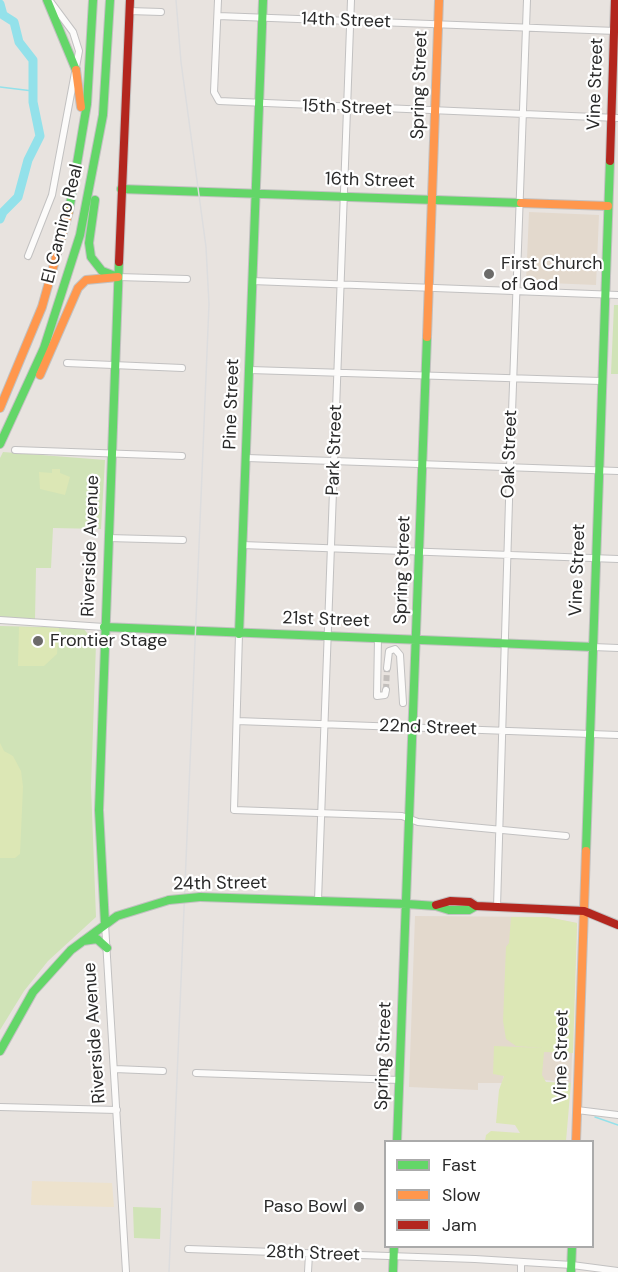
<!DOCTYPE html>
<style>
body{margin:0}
#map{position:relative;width:618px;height:1272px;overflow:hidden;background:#e8e3df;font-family:"DM Sans",sans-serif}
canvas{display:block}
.legend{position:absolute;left:384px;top:1140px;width:210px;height:108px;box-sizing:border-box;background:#fff;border:2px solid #aaa;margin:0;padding:8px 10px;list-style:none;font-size:18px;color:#2a2a2a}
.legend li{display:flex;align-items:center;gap:12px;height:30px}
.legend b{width:30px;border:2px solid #aaa}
</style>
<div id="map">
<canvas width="618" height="1272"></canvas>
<ul class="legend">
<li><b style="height:8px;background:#63d668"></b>Fast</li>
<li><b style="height:8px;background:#ff974d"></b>Slow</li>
<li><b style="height:8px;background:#b3261e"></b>Jam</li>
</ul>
</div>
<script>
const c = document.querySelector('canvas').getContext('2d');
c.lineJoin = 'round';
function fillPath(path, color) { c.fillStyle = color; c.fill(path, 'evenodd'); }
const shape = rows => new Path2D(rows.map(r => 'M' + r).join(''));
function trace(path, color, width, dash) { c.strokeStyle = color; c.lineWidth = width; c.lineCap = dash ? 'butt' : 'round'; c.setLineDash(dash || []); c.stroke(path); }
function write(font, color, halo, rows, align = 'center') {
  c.font = font + ' "DM Sans",sans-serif'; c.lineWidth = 4.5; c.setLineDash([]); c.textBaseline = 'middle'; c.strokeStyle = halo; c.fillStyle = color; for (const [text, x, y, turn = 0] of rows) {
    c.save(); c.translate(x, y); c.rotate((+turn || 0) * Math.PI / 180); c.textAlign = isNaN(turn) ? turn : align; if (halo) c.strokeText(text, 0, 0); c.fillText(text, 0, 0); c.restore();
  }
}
fillPath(shape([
 [529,212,599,215,596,285,526,282],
 [415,916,547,917,577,923,571,1083,504,1075,502,1083,478,1083,478,1090,409,1087]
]), '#e3d9cd');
fillPath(shape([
 [614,305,618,305,618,374,611,374],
 [3,452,105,460,101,529,53,528,51,568,36,568,35,619,0,617,0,458],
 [0,626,83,628,96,644,91,787,96,917,48,961,24,991,0,1030],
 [133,1207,161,1208,160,1239,134,1238]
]), '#d0e3b7');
fillPath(shape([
 [32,1181,112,1183,114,1207,31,1205]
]), '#ede2cd');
fillPath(shape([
 [52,469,60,469,60,473,70,477,65,495,40,489,39,472,52,473],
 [19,627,59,628,57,654,44,666,18,666],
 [0,743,4,751,13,756,21,771,23,787,20,854,15,858,0,858],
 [511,917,547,917,577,923,573,1053,544,1052,542,1075,546,1082,571,1083,566,1141,485,1141,486,1135,491,1131,520,1133,515,1125,496,1123,499,1090,504,1076,493,1074,494,1046,544,1048,516,1046,506,1039,503,1021,506,947,509,943]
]), '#dce7b5');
trace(shape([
 [0,87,33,91],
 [595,1117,618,1125]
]), '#93e1ea', 1.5);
trace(shape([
 [0,4,3,15,14,22,19,42,33,60,33,102,40,136,28,160,18,197,3,212,0,219]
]), '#93e1ea', 9);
trace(shape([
 [386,690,387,668]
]), '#c2bebb', 6, [6, 3]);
const street = shape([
 [218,0,214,92,219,101,618,118],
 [129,11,161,12],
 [218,16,616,31],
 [28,256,52,195,79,51,73,32,50,1],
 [118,277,187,279],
 [252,281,618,295],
 [67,363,182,368],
 [250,370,601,381],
 [15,450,182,456],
 [247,458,618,471],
 [108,538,183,540],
 [242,545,618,559],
 [0,620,104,627],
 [239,634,234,810,402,816,418,822,566,836],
 [378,638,377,696,385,695,386,690],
 [593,647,618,648],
 [387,668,389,651,395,649,400,655,403,703],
 [237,721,618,735],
 [318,900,351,0],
 [497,907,510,467,527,0],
 [105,924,126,1272],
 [115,1069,163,1071],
 [196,1073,400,1080],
 [0,1107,117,1110],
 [577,1110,618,1115],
 [188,1249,475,1259,572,1265,618,1271],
 [308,1272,309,1254],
 [521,1272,521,1262]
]);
const fast = shape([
 [47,0,76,70],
 [121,189,521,203],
 [95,200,89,243,91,257,102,271,115,276],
 [69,211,87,104,93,0],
 [0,444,44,348,80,235,103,115,110,0],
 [104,627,593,647],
 [239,634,263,0],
 [586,851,610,161],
 [200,897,407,904,436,906,449,910,469,910,476,906],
 [105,924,99,810,119,262],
 [83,941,97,939,107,948],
 [0,1051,33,992,71,950,117,916,169,900],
 [397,1142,427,337],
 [393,1272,394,1246],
 [571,1272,572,1246]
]);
const slow = shape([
 [76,70,81,107],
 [521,203,608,206],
 [427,337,439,0],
 [40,375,78,288,86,280,118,277],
 [0,408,42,307,69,211],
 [576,1142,586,851]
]);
const jam = shape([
 [610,161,615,0],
 [119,262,130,0],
 [436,905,450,901,470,902,476,906,584,911,618,925]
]);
trace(street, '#c2c1c1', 8);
trace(fast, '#c2c1c1', 10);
trace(slow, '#c2c1c1', 10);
trace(jam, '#c2c1c1', 10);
trace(street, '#fcfbfa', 6);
trace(fast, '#63d668', 8);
trace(slow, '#ff974d', 8);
trace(jam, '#b3261e', 8);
trace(shape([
 [169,1272,209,304,206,247,181,62,176,0]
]), '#ddddde', 1.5);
const fastBridge = shape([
 [169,900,200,897]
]);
trace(fastBridge, '#c2c1c1', 10, []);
trace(fastBridge, '#63d668', 8);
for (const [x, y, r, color] of [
 [489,274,6,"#6c6b69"],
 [38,641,6,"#6c6b69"],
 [359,1207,6,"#6c6b69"]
]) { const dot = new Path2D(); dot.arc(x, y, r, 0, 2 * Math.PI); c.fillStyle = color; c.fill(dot); trace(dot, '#fff', 2); }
write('18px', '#2a2a2a', '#fff', [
 ["14th Street",346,21,2],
 ["Vine Street",596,84,-88],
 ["Spring Street",420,85,-88],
 ["15th Street",347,108,2],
 ["16th Street",370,181,2],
 ["El Camino Real",63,224,-76],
 ["Pine Street",232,404,-88],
 ["Park Street",335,450,-88],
 ["Oak Street",510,454,-88],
 ["Riverside Avenue",91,546,-88],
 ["Spring Street",403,570,-88],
 ["Vine Street",578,570,-88],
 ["21st Street",326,620,2],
 ["22nd Street",428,728,2],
 ["24th Street",220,884,-1],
 ["Riverside Avenue",95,1033,-94],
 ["Spring Street",384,1056,-88],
 ["Vine Street",562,1056,-89],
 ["28th Street",313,1254,2]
]);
write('18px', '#2a2a2a', '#fff', [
 ["First Church",501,264],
 ["of God",501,285],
 ["Frontier Stage",50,641],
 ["Paso Bowl",347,1207,"right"]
], 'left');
</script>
